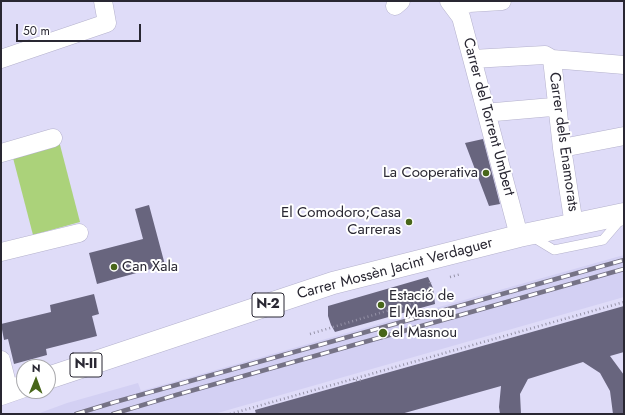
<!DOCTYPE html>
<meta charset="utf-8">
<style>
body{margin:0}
#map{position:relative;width:625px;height:415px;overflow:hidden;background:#dfdcf8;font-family:Jost,sans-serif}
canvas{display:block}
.frame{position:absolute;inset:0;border:2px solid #292732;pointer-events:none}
.north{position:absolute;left:16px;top:359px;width:40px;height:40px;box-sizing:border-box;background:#fff;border:1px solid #a9a9ad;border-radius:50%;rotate:1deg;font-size:11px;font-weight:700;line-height:16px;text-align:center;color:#292732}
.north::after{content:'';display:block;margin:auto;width:14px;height:18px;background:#48661a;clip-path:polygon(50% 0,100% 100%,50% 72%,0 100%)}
.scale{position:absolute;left:16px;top:24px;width:125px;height:18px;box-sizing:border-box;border:2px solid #292732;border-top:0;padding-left:5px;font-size:12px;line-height:14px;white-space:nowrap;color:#292732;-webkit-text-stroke:3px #fff;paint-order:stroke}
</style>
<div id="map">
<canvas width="625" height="415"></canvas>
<div class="frame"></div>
<div class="north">N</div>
<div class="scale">50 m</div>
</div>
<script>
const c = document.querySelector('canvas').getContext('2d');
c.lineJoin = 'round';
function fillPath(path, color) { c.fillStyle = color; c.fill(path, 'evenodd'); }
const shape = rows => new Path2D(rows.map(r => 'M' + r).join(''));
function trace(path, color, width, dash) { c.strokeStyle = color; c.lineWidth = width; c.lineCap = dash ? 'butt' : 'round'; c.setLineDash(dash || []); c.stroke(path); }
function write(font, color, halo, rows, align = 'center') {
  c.font = font + ' Jost,sans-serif'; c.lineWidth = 4; c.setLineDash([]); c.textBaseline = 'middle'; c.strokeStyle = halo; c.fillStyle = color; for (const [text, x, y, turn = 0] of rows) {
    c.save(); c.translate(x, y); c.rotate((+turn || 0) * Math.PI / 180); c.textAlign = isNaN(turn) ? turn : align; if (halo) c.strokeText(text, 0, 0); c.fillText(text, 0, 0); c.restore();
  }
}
fillPath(shape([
 [624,255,624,297,214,414,37,414,67,403,138,383,141,391]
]), '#d3d0f3');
fillPath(shape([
 [59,141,80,222,33,235,12,154]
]), '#abd27a');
fillPath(shape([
 [483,139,500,204,489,206,465,143],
 [149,205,165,265,97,284,89,253,143,239,135,209],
 [428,277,433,288,435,304,335,332,331,325,328,316,328,306],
 [94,294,99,314,92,316,97,336,46,349,47,355,14,364,8,339,4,340,1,324,51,312,50,305],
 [624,306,624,352,610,356,624,375,624,414,613,414,610,391,600,373,583,362,528,379,520,394,521,414,500,414,499,407,501,386,401,414,256,414,255,410]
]), '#68657e');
const lane = shape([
 [531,236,554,250,603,240,621,219]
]);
const street = shape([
 [449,1,461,17,519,236],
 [395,6,401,1],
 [456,8,469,3,502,1],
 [1,59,107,23,103,1],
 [472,59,545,55,552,59,624,65],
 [552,59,562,148,574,225],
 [495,112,552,107],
 [562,148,624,136],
 [1,153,53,138],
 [1,252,79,233],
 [1,360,9,391]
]);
const primary = shape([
 [48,378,333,283,519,236,624,214],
 [1,394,24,386]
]);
trace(lane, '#b4b1cc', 10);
trace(street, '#b4b1cc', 19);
trace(primary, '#b4b1cc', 23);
trace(shape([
 [450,277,461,274],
 [310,334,430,298,430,282],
 [354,379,354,381,362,380],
 [230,414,624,302]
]), '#9592a7', 2.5, [1, 3]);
trace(lane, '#fff', 9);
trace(street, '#fff', 18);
trace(primary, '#fff', 22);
const rail = shape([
 [76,414,115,402,624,260],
 [113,414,176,395,624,269]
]);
trace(rail, '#767386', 4.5);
trace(rail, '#fff', 3, [9]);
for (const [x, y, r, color] of [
 [486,173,4,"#48661a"],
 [409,222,4,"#48661a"],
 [114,267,4,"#48661a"],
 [381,305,4,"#48661a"],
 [383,333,5,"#48661a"]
]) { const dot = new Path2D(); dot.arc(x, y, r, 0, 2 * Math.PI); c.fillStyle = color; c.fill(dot); trace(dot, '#fff', 1.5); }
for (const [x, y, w] of [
 [268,305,32],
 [86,365,32]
]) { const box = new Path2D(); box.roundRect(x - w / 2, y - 12, w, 24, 3); c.fillStyle = '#fff'; c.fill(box); trace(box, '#292732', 1); }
write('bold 14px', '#292732', null, [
 ["N-2",268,305],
 ["N-II",86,365]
]);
write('15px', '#292732', '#fff', [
 ["Carrer del Torrent Umbert",488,117,75],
 ["Carrer dels Enamorats",563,142,82],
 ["Carrer Mossèn Jacint Verdaguer",395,269,-15]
]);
write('15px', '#292732', '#fff', [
 ["La Cooperativa",478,173,"right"],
 ["El Comodoro;Casa",401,213,"right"],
 ["Carreras",401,230,"right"],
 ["Can Xala",122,267],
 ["Estació de",389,296],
 ["El Masnou",389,313],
 ["el Masnou",392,333]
], 'left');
</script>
